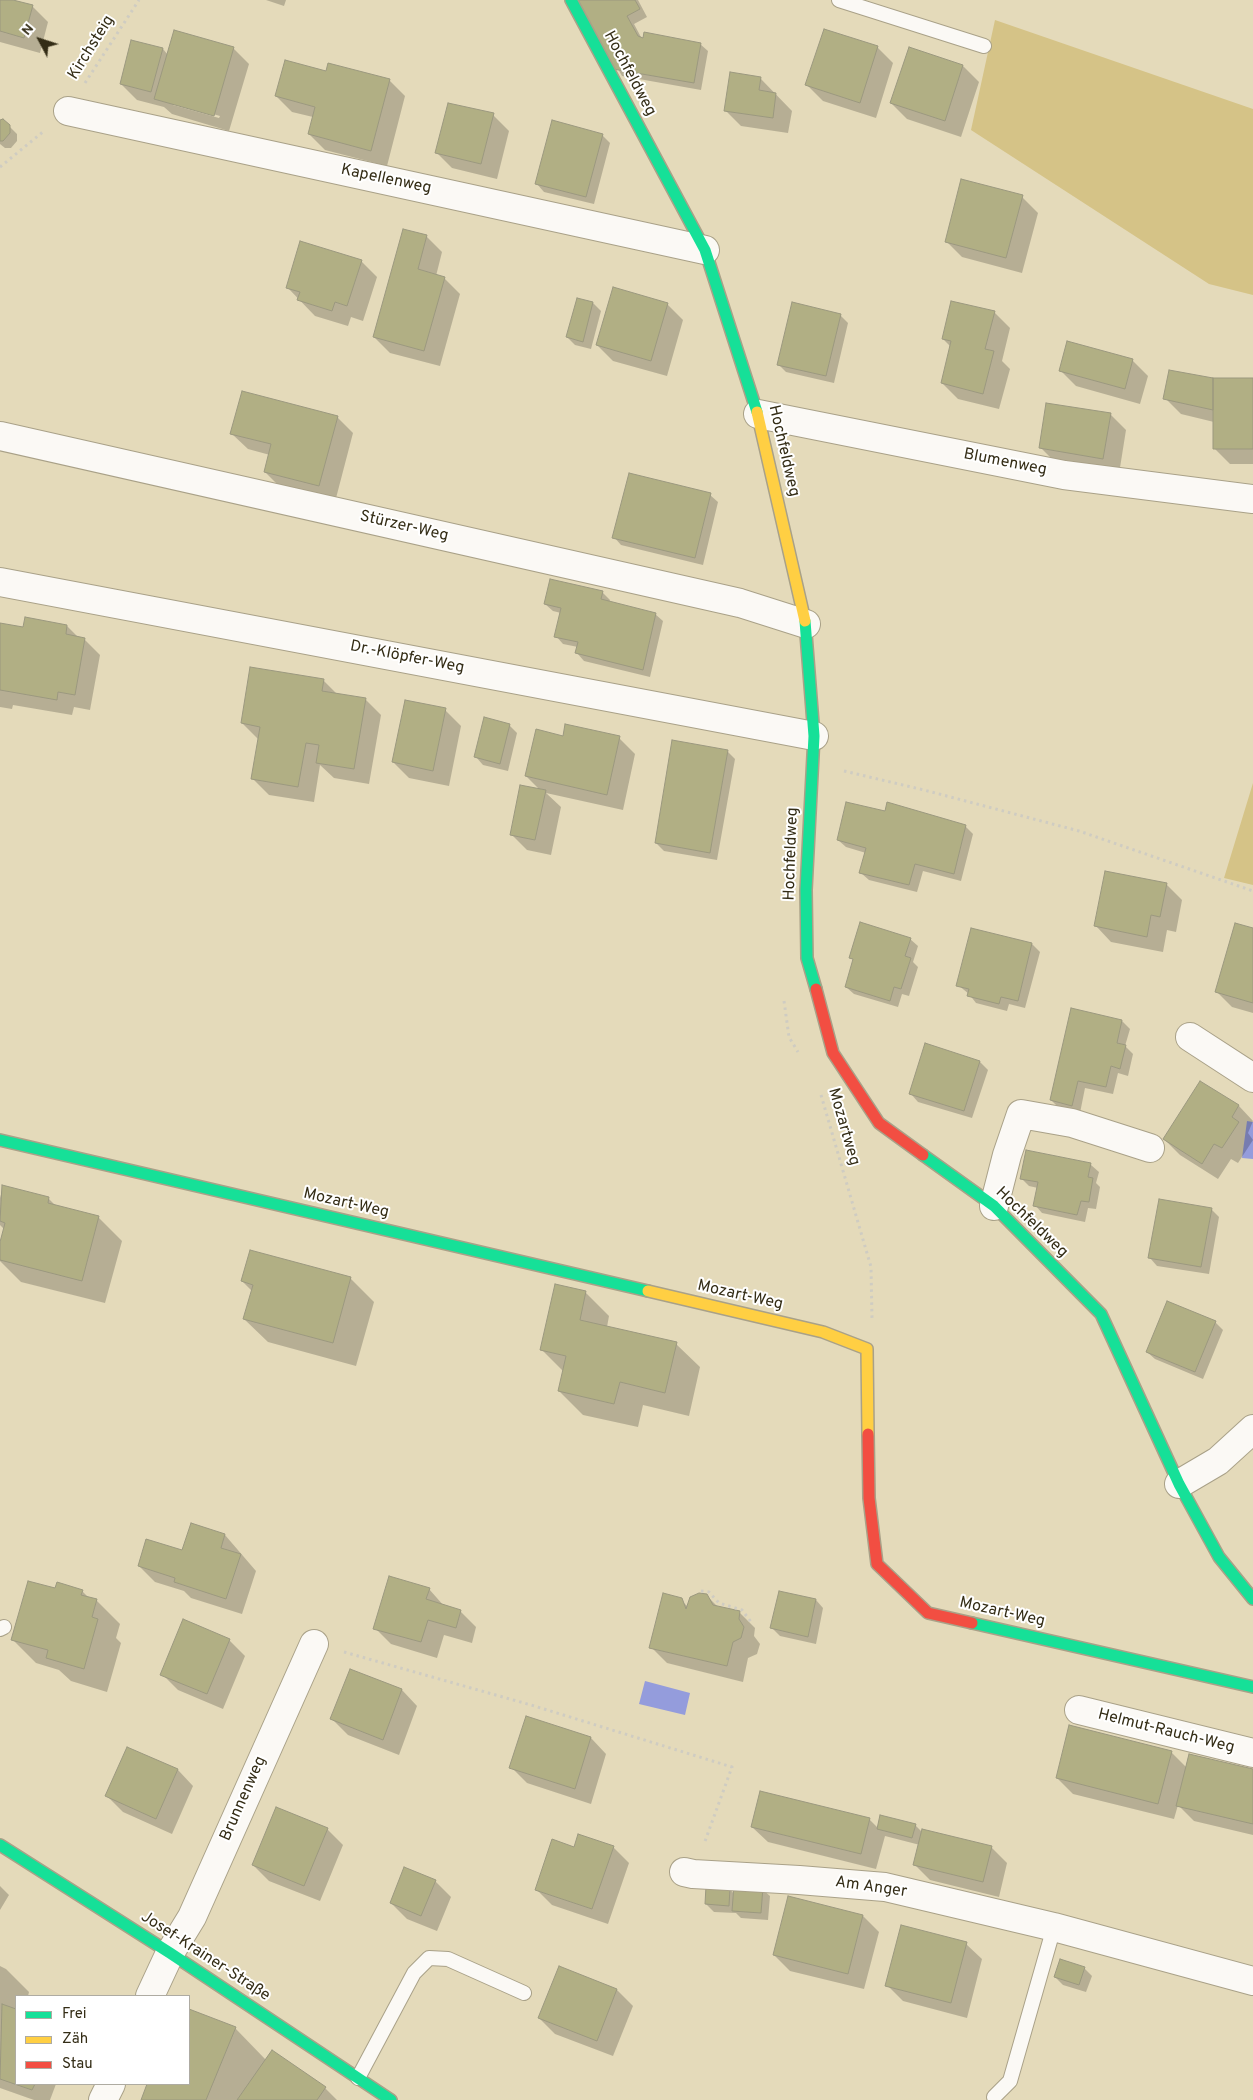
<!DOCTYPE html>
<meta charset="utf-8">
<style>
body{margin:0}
#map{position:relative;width:1253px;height:2100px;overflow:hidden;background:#e4daba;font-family:Overpass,sans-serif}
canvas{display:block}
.legend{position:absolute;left:15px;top:1995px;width:175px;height:90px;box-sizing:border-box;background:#fff;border:1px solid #aeaba2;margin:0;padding:6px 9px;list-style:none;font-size:15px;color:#342d16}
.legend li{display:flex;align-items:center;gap:10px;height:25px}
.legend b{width:25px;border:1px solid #aeaba2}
.north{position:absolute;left:15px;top:15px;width:50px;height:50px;-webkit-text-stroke:4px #fff;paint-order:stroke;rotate:310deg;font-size:14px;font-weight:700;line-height:20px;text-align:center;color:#342d16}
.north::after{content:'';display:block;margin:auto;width:18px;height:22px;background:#342d16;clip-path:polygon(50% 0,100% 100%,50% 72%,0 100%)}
</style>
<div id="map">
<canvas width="1253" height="2100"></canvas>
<ul class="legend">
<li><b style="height:6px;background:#16e098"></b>Frei</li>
<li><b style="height:6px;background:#ffcf43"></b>Zäh</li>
<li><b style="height:6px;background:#f24e42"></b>Stau</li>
</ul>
<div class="north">N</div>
</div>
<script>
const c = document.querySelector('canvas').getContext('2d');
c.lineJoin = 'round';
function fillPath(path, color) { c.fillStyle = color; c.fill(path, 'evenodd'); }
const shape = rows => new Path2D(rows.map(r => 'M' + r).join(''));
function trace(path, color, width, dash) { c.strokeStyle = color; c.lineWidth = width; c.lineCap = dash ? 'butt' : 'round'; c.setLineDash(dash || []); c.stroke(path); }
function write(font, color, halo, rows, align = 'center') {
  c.font = font + ' Overpass,sans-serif'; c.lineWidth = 4; c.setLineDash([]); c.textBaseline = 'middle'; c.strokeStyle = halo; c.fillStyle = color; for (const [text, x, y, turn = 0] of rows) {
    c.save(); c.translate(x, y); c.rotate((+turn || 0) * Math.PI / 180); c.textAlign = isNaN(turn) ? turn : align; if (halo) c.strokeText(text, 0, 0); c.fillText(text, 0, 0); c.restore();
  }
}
fillPath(shape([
 [995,20,1253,109,1253,295,1209,284,971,130],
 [1253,783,1253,885,1224,878]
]), '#d5c387');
fillPath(shape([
 [1247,1121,1253,1122,1253,1159,1242,1158],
 [645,1681,690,1693,685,1715,639,1704]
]), '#949cdc');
fillPath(shape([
 [0,0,32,6,48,22,40,53,0,42],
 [266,0,286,0,284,6],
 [579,0,638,0,647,17,634,24,642,39,700,44,708,51,701,90,622,76],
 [877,47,893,63,876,118,823,101,807,85],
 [233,48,249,64,229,131,172,114,164,107,137,100,121,84,163,49,168,55],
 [173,103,220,116,219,118,173,105],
 [963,66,979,82,961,137,907,119,891,103],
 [327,72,389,80,405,96,387,166,325,150,309,134,313,117,292,112,276,96],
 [760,78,792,111,788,133,741,126,725,110],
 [493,115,509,131,497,179,452,168,436,152],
 [3,120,17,134,17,141,11,148,5,148,0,144,0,121],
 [602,135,610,143,594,204,544,192,537,184],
 [1022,197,1038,213,1022,273,962,257,946,241],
 [426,236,442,252,436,276,444,278,460,294,440,366,390,353,374,337],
 [361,261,377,277,363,321,351,317,348,326,315,316,287,287],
 [577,299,593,303,601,311,591,349,575,345,567,337],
 [667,304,683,320,667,376,613,361,597,345],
 [994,312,1010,328,1002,361,1010,369,999,409,958,399,942,383,951,347,943,339],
 [840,315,848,323,834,383,786,372,778,364],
 [1132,360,1148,376,1140,404,1076,386,1060,370],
 [1253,379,1253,464,1230,464,1214,448,1214,422,1181,414,1165,398],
 [1110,414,1126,430,1119,474,1056,463,1040,447],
 [337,417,353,433,335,502,281,488,265,472,270,455,248,449,232,434],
 [710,495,718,502,703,565,621,545,614,537],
 [602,592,610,600,609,603,655,614,663,621,650,677,584,661,577,653,578,647,563,644,556,636,561,613,553,611,545,604],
 [0,624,24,629,67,626,79,638,84,639,100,655,90,710,74,707,72,715,13,705,12,709,0,707],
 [323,680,338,695,365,699,381,715,369,784,334,778,320,765,314,802,269,795,253,779,258,739,242,723],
 [445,710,461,726,449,786,409,778,393,762],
 [509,725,517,733,508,771,483,765,476,757],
 [564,737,619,738,635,754,623,810,546,793,561,807,551,855,527,850,511,834,541,791,526,776],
 [727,751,735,759,717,860,664,851,656,843],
 [886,813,965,826,973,834,961,881,923,871,917,892,869,880,861,873,866,853,846,847,838,840],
 [1166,884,1182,900,1176,932,1167,930,1163,952,1111,942,1096,926],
 [1253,929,1253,1013,1232,1007,1216,991],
 [972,930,1032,944,1040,952,1025,1008,1009,1004,1007,1011,976,1003,969,994,958,985],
 [910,939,918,946,913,962,918,967,909,996,902,994,898,1007,854,994,846,987,854,960,851,958],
 [1072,1010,1122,1021,1130,1029,1125,1046,1133,1054,1128,1076,1118,1073,1113,1094,1085,1088,1080,1113,1059,1108,1051,1100],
 [926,1045,980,1062,988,1070,972,1118,918,1102,911,1094],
 [1200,1082,1239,1106,1253,1121,1248,1133,1253,1140,1238,1163,1231,1159,1218,1179,1180,1155,1164,1139],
 [1027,1151,1091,1165,1099,1172,1096,1183,1100,1187,1096,1209,1088,1208,1085,1222,1042,1213,1035,1205,1038,1188,1029,1186,1021,1178],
 [3,1187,48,1198,57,1207,98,1217,122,1241,105,1303,21,1282,0,1261,0,1247,4,1229,0,1225,0,1198],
 [1211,1209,1219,1217,1209,1274,1157,1266,1150,1258],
 [350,1278,374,1302,356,1366,268,1342,244,1319,252,1291,242,1281],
 [556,1286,586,1293,609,1316,607,1327,676,1344,700,1367,689,1416,643,1405,638,1427,583,1415,559,1391,564,1372,541,1349],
 [1215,1322,1223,1330,1203,1379,1155,1359,1147,1352],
 [225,1535,256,1571,242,1614,191,1598,184,1591,155,1582,139,1566],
 [56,1589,82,1591,90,1599,96,1600,120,1624,116,1638,121,1643,107,1692,71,1681,59,1670,36,1663,13,1640],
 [429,1589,444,1606,460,1611,476,1627,472,1643,444,1635,437,1658,391,1644,375,1628],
 [707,1596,719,1608,739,1612,755,1628,754,1636,760,1644,757,1654,748,1658,743,1682,667,1663,651,1647,681,1600,688,1607],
 [816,1600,823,1608,816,1644,780,1636,772,1628],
 [229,1640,245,1656,223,1709,178,1690,162,1674],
 [402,1690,417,1706,399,1755,348,1735,332,1719],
 [591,1738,606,1754,591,1804,527,1783,511,1767],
 [128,1749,178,1770,193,1786,172,1834,123,1812,107,1796],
 [1171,1752,1187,1768,1253,1771,1253,1835,1194,1821,1178,1805,1174,1819,1073,1794,1057,1778],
 [869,1819,879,1829,915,1825,923,1833,991,1847,1007,1863,999,1897,930,1880,914,1864,920,1845,885,1836,876,1869,768,1842,752,1827],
 [327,1829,343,1845,320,1901,269,1881,253,1865],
 [613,1847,629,1863,608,1924,552,1905,536,1889,575,1848],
 [435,1881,451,1897,437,1931,407,1919,391,1903],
 [0,1886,9,1895,0,1910],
 [730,1889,734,1894,762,1889,770,1896,768,1920,741,1918,736,1913,714,1912,706,1904],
 [863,1916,879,1932,864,1989,790,1971,774,1955],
 [966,1944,982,1959,967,2018,903,2001,887,1985],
 [0,1966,6,1969,29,1992,28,1996,16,1996,16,2084,56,2084,50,2100,34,2100,0,2088],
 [559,1968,617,1990,633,2006,613,2056,555,2034,539,2018],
 [1084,1968,1092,1976,1086,1992,1063,1985,1055,1977],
 [189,2010,235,2028,266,2060,325,2088,337,2100,142,2100,149,2084,189,2084]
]), '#0003');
const building = shape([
 [0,0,13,0,33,5,24,38,0,31,0,0],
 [578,0,635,0,640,9,627,16,638,36,643,38,644,32,701,43,694,83,613,69,578,0],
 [824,29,878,46,860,103,805,85,824,29],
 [174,30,234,47,214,116,154,99,174,30],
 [131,40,163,48,151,92,120,84,131,40],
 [909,47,963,65,945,121,890,103,909,47],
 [285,60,326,71,328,63,390,79,371,151,308,134,315,107,275,96,285,60],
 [730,72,761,77,759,90,776,93,773,118,724,111,730,72],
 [448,103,494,113,481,164,435,153,448,103],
 [3,119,10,125,10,133,3,141,0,141,0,120,3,119],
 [552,120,603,134,586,197,535,184,552,120],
 [961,179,1023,195,1006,258,945,242,961,179],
 [403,229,427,235,418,269,445,277,424,351,373,337,403,229],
 [300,241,362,260,347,306,335,302,332,311,297,300,300,292,286,288,300,241],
 [613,287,668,303,651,361,596,345,613,287],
 [577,298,593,302,583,342,566,337,577,298],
 [951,301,995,311,985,349,994,351,983,394,941,383,951,341,942,339,951,301],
 [792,302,841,314,826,376,777,365,792,302],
 [1067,341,1133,359,1125,389,1059,371,1067,341],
 [1169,370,1213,378,1213,410,1163,399,1169,370],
 [1213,378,1253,378,1253,449,1213,449,1213,378],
 [242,391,338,416,319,486,264,472,271,444,230,434,242,391],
 [1046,403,1111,413,1103,459,1039,448,1046,403],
 [629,473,711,493,695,558,612,538,629,473],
 [550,579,603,591,601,599,656,613,643,670,575,653,578,642,554,637,561,608,544,604,550,579],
 [25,617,67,625,66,634,85,638,75,695,58,692,57,700,0,690,0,623,23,627,25,617],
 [250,667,324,679,322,691,366,698,354,769,316,763,319,745,306,743,298,787,251,779,260,727,241,723,250,667],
 [405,700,446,708,433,771,392,762,405,700],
 [484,717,510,724,500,764,474,757,484,717],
 [565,724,620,736,607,795,525,776,536,729,563,736,565,724],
 [672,740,728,750,710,853,655,843,672,740],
 [520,785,546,790,535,840,510,835,520,785],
 [846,802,885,811,887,802,966,825,954,874,915,864,909,885,859,873,866,848,837,840,846,802],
 [1105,871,1167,883,1160,917,1151,915,1147,937,1094,926,1105,871],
 [860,922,911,938,905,956,911,958,901,989,894,987,890,1001,845,987,853,959,849,958,860,922],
 [1235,923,1253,928,1253,1003,1215,992,1235,923],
 [971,928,1032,943,1018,1001,1001,997,999,1004,967,996,969,989,956,986,971,928],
 [1071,1008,1122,1020,1117,1043,1126,1045,1120,1069,1111,1066,1106,1087,1078,1081,1072,1106,1050,1100,1071,1008],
 [925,1043,980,1061,964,1111,909,1094,925,1043],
 [1200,1081,1239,1105,1232,1117,1239,1122,1222,1148,1214,1144,1202,1164,1163,1139,1200,1081],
 [1026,1150,1091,1163,1088,1177,1093,1178,1089,1202,1081,1201,1077,1215,1033,1206,1038,1182,1020,1179,1026,1150],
 [2,1185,49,1197,48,1203,99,1216,82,1281,0,1260,0,1242,5,1223,0,1221,2,1185],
 [1159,1199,1212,1208,1201,1267,1148,1258,1159,1199],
 [250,1250,351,1277,333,1343,243,1319,253,1285,241,1281,250,1250],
 [555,1284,586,1291,580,1320,677,1342,665,1393,620,1382,614,1404,558,1391,566,1356,540,1350,555,1284],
 [1167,1301,1216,1321,1195,1372,1146,1352,1167,1301],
 [191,1523,225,1534,221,1548,241,1554,226,1599,174,1582,175,1578,138,1566,146,1539,182,1550,191,1523],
 [389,1576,430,1588,426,1599,461,1610,456,1628,428,1620,421,1642,373,1629,389,1576],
 [28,1581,55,1588,57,1582,83,1590,81,1595,97,1599,92,1617,98,1619,84,1669,46,1658,48,1650,11,1640,28,1581],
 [779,1591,816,1599,808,1637,770,1628,779,1591],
 [663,1593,682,1598,686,1609,690,1597,699,1593,707,1594,713,1605,740,1611,739,1619,744,1627,741,1638,733,1642,727,1666,649,1648,663,1593],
 [183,1619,230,1639,207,1694,160,1675,183,1619],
 [350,1669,402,1689,383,1740,330,1719,350,1669],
 [526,1716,591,1737,575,1789,509,1768,526,1716],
 [1069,1725,1172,1751,1158,1804,1056,1778,1069,1725],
 [127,1747,178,1769,156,1819,105,1796,127,1747],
 [1189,1754,1253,1769,1253,1824,1176,1806,1189,1754],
 [760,1791,870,1818,861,1854,751,1827,760,1791],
 [276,1807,328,1828,304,1886,252,1865,276,1807],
 [880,1815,916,1824,912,1838,877,1829,880,1815],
 [922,1829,992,1846,983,1882,913,1865,922,1829],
 [578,1834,614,1846,592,1909,535,1890,552,1839,574,1847,578,1834],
 [404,1867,436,1880,421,1916,390,1903,404,1867],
 [734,1885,763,1887,761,1913,732,1911,734,1885],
 [706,1886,730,1888,729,1906,705,1904,706,1886],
 [788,1896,863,1915,848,1974,773,1955,788,1896],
 [901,1925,967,1942,951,2003,885,1986,901,1925],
 [1060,1959,1085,1967,1079,1985,1054,1977,1060,1959],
 [559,1966,617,1989,597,2041,538,2018,559,1966],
 [2,2004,16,2009,16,2084,35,2084,32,2090,0,2079,2,2004],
 [189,2009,236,2027,206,2100,141,2100,147,2084,189,2084,189,2009],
 [272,2050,326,2087,317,2100,237,2100,272,2050]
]);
fillPath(building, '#b1af84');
trace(building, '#9b987f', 1);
const lane = shape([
 [839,0,984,46],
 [0,1629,4,1627],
 [358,2078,414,1973,429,1958,448,1959,524,1993],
 [994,2097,1010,2081,1054,1927]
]);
const street = shape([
 [68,111,705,250],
 [758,414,1064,475,1253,499],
 [0,436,740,603,806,624],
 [0,582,814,736],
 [1190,1037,1253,1078],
 [994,1206,1007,1155,1021,1114,1072,1123,1150,1148],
 [1179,1484,1218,1461,1253,1429],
 [1079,1710,1253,1753],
 [684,1872,693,1874,799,1880,885,1887,1054,1927,1253,1981],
 [150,1996,170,1953,192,1917,314,1644],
 [103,2100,111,2084]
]);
const fast = shape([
 [571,0,705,250,757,412],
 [805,621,814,736,806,890,807,958,816,989],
 [0,1140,648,1291],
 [923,1155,994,1206,1101,1314,1179,1484,1219,1557,1253,1599],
 [972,1623,1253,1687],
 [0,1845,170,1953,391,2100]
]);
const slow = shape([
 [757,412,805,621],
 [648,1291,823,1332,867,1349,868,1434]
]);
const jam = shape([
 [816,989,833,1053,879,1123,923,1155],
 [868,1434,869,1498,877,1564,928,1613,972,1623]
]);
trace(lane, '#a9a188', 16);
trace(street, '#a9a188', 30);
trace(fast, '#a9a188', 14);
trace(slow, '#a9a188', 14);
trace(jam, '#a9a188', 14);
trace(shape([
 [85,83,139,0],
 [0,167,44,131],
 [844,771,924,790,1079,831,1253,891],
 [784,1001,789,1037,798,1052],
 [821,1095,871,1267,872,1319],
 [701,1591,709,1592,719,1603,742,1610,751,1622],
 [344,1652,531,1705,732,1767,704,1844]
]), '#cfccc2', 3, [2.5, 4]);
trace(lane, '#fbf9f5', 14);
trace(street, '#fbf9f5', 28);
trace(fast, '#16e098', 11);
trace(slow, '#ffcf43', 11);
trace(jam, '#f24e42', 11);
write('16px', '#342d16', '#fff', [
 ["Kirchsteig",92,48,-58],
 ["Hochfeldweg",629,74,62],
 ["Kapellenweg",386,180,12],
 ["Hochfeldweg",783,451,77],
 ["Blumenweg",1005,463,11],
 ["Stürzer-Weg",404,527,13],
 ["Dr.-Klöpfer-Weg",407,658,11],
 ["Hochfeldweg",792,854,-88],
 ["Mozartweg",843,1127,74],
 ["Mozart-Weg",346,1204,13],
 ["Hochfeldweg",1031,1223,44],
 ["Mozart-Weg",740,1296,13],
 ["Mozart-Weg",1002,1613,13],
 ["Helmut-Rauch-Weg",1166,1732,14],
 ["Brunnenweg",244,1799,-66],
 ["Am Anger",871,1888,8],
 ["Josef-Krainer-Straße",205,1957,33]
]);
</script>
